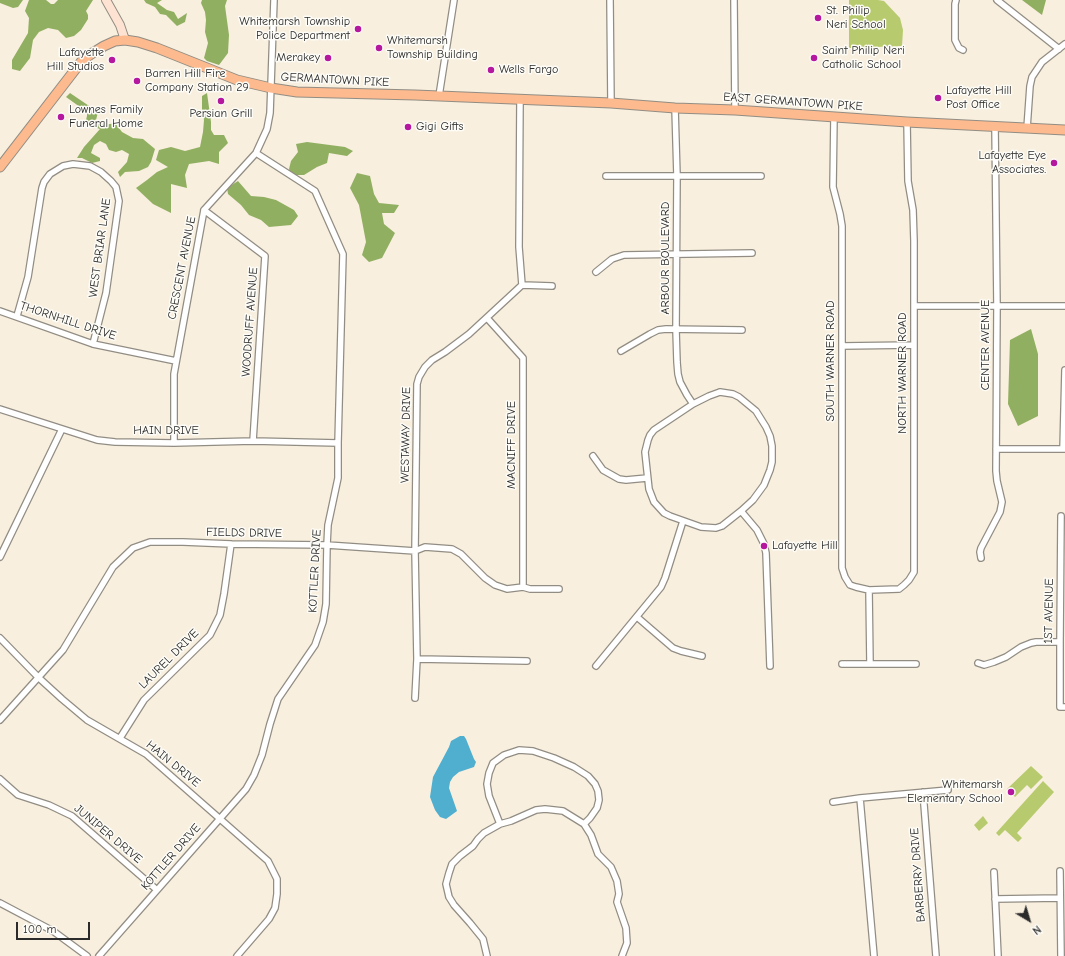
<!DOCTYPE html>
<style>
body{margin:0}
#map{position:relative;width:1065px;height:956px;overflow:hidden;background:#f8efde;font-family:"Comic Neue",sans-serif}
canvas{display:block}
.north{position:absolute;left:1009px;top:900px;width:40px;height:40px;-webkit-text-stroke:3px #fdfcf7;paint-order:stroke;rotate:142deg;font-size:11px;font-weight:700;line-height:16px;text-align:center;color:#2b2b2b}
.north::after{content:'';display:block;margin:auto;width:14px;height:18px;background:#2b2b2b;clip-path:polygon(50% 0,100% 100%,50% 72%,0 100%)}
.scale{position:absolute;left:16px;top:922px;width:74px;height:18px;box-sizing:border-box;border:2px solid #2b2b2b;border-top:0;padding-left:5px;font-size:12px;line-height:14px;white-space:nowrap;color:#2b2b2b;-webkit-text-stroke:3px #fdfcf7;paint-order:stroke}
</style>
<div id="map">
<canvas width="1065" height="956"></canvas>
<div class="north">N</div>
<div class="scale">100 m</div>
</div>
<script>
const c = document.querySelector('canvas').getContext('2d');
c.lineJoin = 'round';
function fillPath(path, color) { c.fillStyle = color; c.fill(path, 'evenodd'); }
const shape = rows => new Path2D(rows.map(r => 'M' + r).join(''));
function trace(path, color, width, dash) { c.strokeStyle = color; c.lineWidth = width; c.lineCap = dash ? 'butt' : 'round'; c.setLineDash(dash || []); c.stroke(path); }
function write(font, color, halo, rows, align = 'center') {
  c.font = font + ' "Comic Neue",sans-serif'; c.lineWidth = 3; c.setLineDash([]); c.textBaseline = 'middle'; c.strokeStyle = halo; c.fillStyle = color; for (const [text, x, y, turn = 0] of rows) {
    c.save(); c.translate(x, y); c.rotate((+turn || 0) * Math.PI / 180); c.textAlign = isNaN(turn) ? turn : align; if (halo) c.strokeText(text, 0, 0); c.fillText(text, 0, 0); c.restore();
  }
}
fillPath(shape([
 [849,0,878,0,884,1,900,18,903,30,902,46,849,48],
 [1031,766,1043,777,1031,789,1027,785,1015,797,1007,789],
 [1043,781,1054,792,1017,833,1022,838,1018,842,1005,830,999,836,996,833],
 [983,816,988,823,979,831,974,825]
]), '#b7cb6e');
fillPath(shape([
 [0,0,23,0,18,7,13,8,0,3],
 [29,0,46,0,51,4,54,4,58,0,93,0,86,11,88,15,88,19,81,30,74,36,66,38,58,30,48,28,39,32,33,40,30,58,20,71,12,69,12,60,28,33,29,18,25,11],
 [144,0,162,0,157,3,167,10,174,12,178,19,187,13,185,22,177,26,166,15,160,14,155,7,146,3],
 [202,0,227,0,225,6,229,35,228,53,219,65,207,61,204,58,208,43,205,32,206,20,205,12,201,3],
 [1022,0,1046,0,1042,15],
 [70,93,98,112,96,120,105,125,115,123,122,132,133,138,143,139,155,149,151,162,148,167,139,171,125,172,120,177,118,172,127,162,129,154,122,150,116,152,109,150,106,144,100,141,94,145,91,153,100,158,100,161,92,163,82,158,77,158,84,147,100,129,85,124,87,116,87,112,66,97],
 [207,93,211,122,211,130,214,135,224,135,228,143,219,152,219,164,209,161,189,164,185,175,187,188,171,184,171,213,153,204,136,188,147,180,157,172,168,167,156,160,159,150,171,147,185,151,200,147,203,132,204,120,202,109,202,96],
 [307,142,345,147,353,151,347,156,329,153,327,163,317,167,304,175,291,175,289,169,291,161,298,152,296,144],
 [357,173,370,176,374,194,379,203,399,205,394,213,382,213,384,224,395,233,382,258,369,262,362,255,366,242,359,205,350,188],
 [238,181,251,196,264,197,276,200,294,210,298,216,291,225,269,227,261,220,249,215,241,205,228,194,227,188],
 [1031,329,1038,354,1038,416,1018,426,1008,404,1010,340]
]), '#91af61');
fillPath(shape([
 [460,736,464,736,466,739,474,759,476,762,474,767,459,772,453,777,450,782,449,788,457,811,446,819,440,817,435,810,430,797,433,777,449,747,451,741]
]), '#50aecf');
const street = shape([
 [610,0,611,103],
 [734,0,735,110],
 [956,0,955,4,955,40,959,48,963,50],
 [997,0,1059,49],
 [439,96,454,0],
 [675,108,677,176,676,330,677,362,678,374,680,382,687,395,693,404],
 [834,117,833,187,840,214,842,226,842,568,845,577,850,585,856,587,869,590,899,589,904,585,909,580,914,572,914,241,913,210,908,181,907,122],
 [1027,128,1030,86,1032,77,1042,62,1065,44],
 [606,176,761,176],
 [204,210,265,256,253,441],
 [596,272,612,259,624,255,752,253],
 [522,285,552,286],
 [914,306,1065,306],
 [0,311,93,344,176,361],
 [17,316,28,277,42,188,44,182,50,174,63,166,73,164,90,166,101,172,111,181,116,187,119,201,106,293,93,344],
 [487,318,523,358,523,587],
 [842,346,914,345],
 [621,351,650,334,658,330,666,329,742,330],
 [720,392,733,394,739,397,756,411,766,427,770,436,772,446,772,462,770,470,764,485,753,500,741,511,722,526,716,528,701,527,670,516,664,513,654,502,649,489,645,452,648,440,650,435,654,430,693,404,709,396,720,392],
 [0,409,97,440,115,442,174,443,253,441,338,443],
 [174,443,174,374,204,210,256,153,267,129,270,113,274,0],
 [996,449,1065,449],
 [1063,449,1065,370],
 [593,456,603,470,619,479,626,480,647,478],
 [741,511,757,530,764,544,766,553,770,666],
 [1061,516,1060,642,1060,707,1065,707],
 [0,557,62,429],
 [981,558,980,552,981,548,1000,512,1002,502,997,481,996,471,997,307,995,126],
 [869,590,870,664],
 [637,617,666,642,673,648,681,651,702,656],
 [0,638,39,678,62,699,87,720,146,754,268,861,277,879,277,894,275,908,269,919,237,956],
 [417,659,527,661],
 [978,663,984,665,994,662,1006,657,1021,647,1031,643,1036,642,1060,642],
 [842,664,916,664],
 [596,666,661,587,665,578,683,521],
 [415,698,417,659,415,551,417,384,419,377,425,367,432,360,445,352,469,334,522,285,519,247,520,100],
 [0,720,63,650,113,567,133,548,150,542,183,542,231,544,327,545,415,551,425,547,452,549,461,554,485,578,495,585,507,589,523,587,530,589,559,589],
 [120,738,144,700,210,635,220,615,224,594,231,544],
 [0,779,18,795,49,805,72,816,157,890],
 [923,792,936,956],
 [860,798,874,956],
 [833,802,860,798,948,790],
 [500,824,489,796,487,784,489,773,493,763,504,755,519,750,533,751,554,758,574,767,588,776,595,784,598,791,599,800,597,808,590,818,584,824],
 [1060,871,1061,956],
 [994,872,998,956],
 [995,899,1060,898],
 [0,903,53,931,87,956],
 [99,956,246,789,254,775,262,755,270,724,278,699,315,645,323,622,326,604,327,545,328,525,338,478,338,443,343,254,315,191,256,153],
 [487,956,483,939,470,923,454,905,449,897,446,884,449,873,452,864,460,856,473,846,478,839,484,833,500,824,511,821,536,810,545,809,563,811,584,824,591,835,598,854,611,867,617,881,619,894,617,902,626,928,627,943,622,956]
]);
const secondary = shape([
 [106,0,120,25,125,40]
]);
const primary = shape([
 [0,167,81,62,91,54,104,46,115,41,125,40,138,42,157,48,237,80,271,88,297,92,415,95,611,103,675,108,735,110,907,122,1065,130]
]);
trace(street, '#928d84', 8);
trace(secondary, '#928d84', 10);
trace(primary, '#928d84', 11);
trace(street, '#fff', 5.5);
trace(secondary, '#fee3d2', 8);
trace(primary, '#fcba8e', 9);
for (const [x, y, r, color] of [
 [818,18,4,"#b5179e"],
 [358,29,4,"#b5179e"],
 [379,48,4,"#b5179e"],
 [328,58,4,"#b5179e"],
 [814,58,4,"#b5179e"],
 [112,60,4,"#b5179e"],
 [491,70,4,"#b5179e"],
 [137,81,4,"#b5179e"],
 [938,98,4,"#b5179e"],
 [221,101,4,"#b5179e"],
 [61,117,4,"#b5179e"],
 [408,127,4,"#b5179e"],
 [1054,163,4,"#b5179e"],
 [764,546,4,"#b5179e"],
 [1011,792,4,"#b5179e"]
]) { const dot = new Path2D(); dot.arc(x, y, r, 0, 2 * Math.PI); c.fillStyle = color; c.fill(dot); trace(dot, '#fdfcf7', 1.5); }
write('12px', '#2b2b2b', '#fdfcf7', [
 ["St. Philip",826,11],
 ["Neri School",826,25],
 ["Whitemarsh Township",350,22,"right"],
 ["Police Department",350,36,"right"],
 ["Whitemarsh",387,41],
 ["Township Building",387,55],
 ["Saint Philip Neri",822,51],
 ["Catholic School",822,65],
 ["Lafayette",104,53,"right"],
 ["Hill Studios",104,67,"right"],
 ["Merakey",320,58,"right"],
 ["Wells Fargo",499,70],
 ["Barren Hill Fire",145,74],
 ["Company Station 29",145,88],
 ["Lafayette Hill",946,91],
 ["Post Office",946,105],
 ["Lownes Family",69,110],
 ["Funeral Home",69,124],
 ["Persian Grill",221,114,"center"],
 ["Gigi Gifts",416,127],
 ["Lafayette Eye",1046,156,"right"],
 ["Associates.",1046,170,"right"],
 ["Lafayette Hill",772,546],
 ["Whitemarsh",1003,785,"right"],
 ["Elementary School",1003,799,"right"]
], 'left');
write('12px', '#2b2b2b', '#fdfcf7', [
 ["GERMANTOWN PIKE",335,80,3],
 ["EAST GERMANTOWN PIKE",793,102,4],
 ["WEST BRIAR LANE",100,248,-82],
 ["ARBOUR BOULEVARD",666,258,-90],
 ["CRESCENT AVENUE",182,268,-79],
 ["THORNHILL DRIVE",68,321,18],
 ["WOODRUFF AVENUE",250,322,-86],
 ["CENTER AVENUE",986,345,-90],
 ["SOUTH WARNER ROAD",831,361,-90],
 ["NORTH WARNER ROAD",903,373,-90],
 ["HAIN DRIVE",166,431],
 ["WESTAWAY DRIVE",406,435,-89],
 ["MACNIFF DRIVE",512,445,-90],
 ["FIELDS DRIVE",244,533,1],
 ["KOTTLER DRIVE",315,571,-87],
 ["1ST AVENUE",1049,611,-89],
 ["LAUREL DRIVE",169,659,-45],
 ["HAIN DRIVE",173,764,39],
 ["JUNIPER DRIVE",108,834,40],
 ["KOTTLER DRIVE",171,857,-49],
 ["BARBERRY DRIVE",918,875,-94]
]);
</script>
